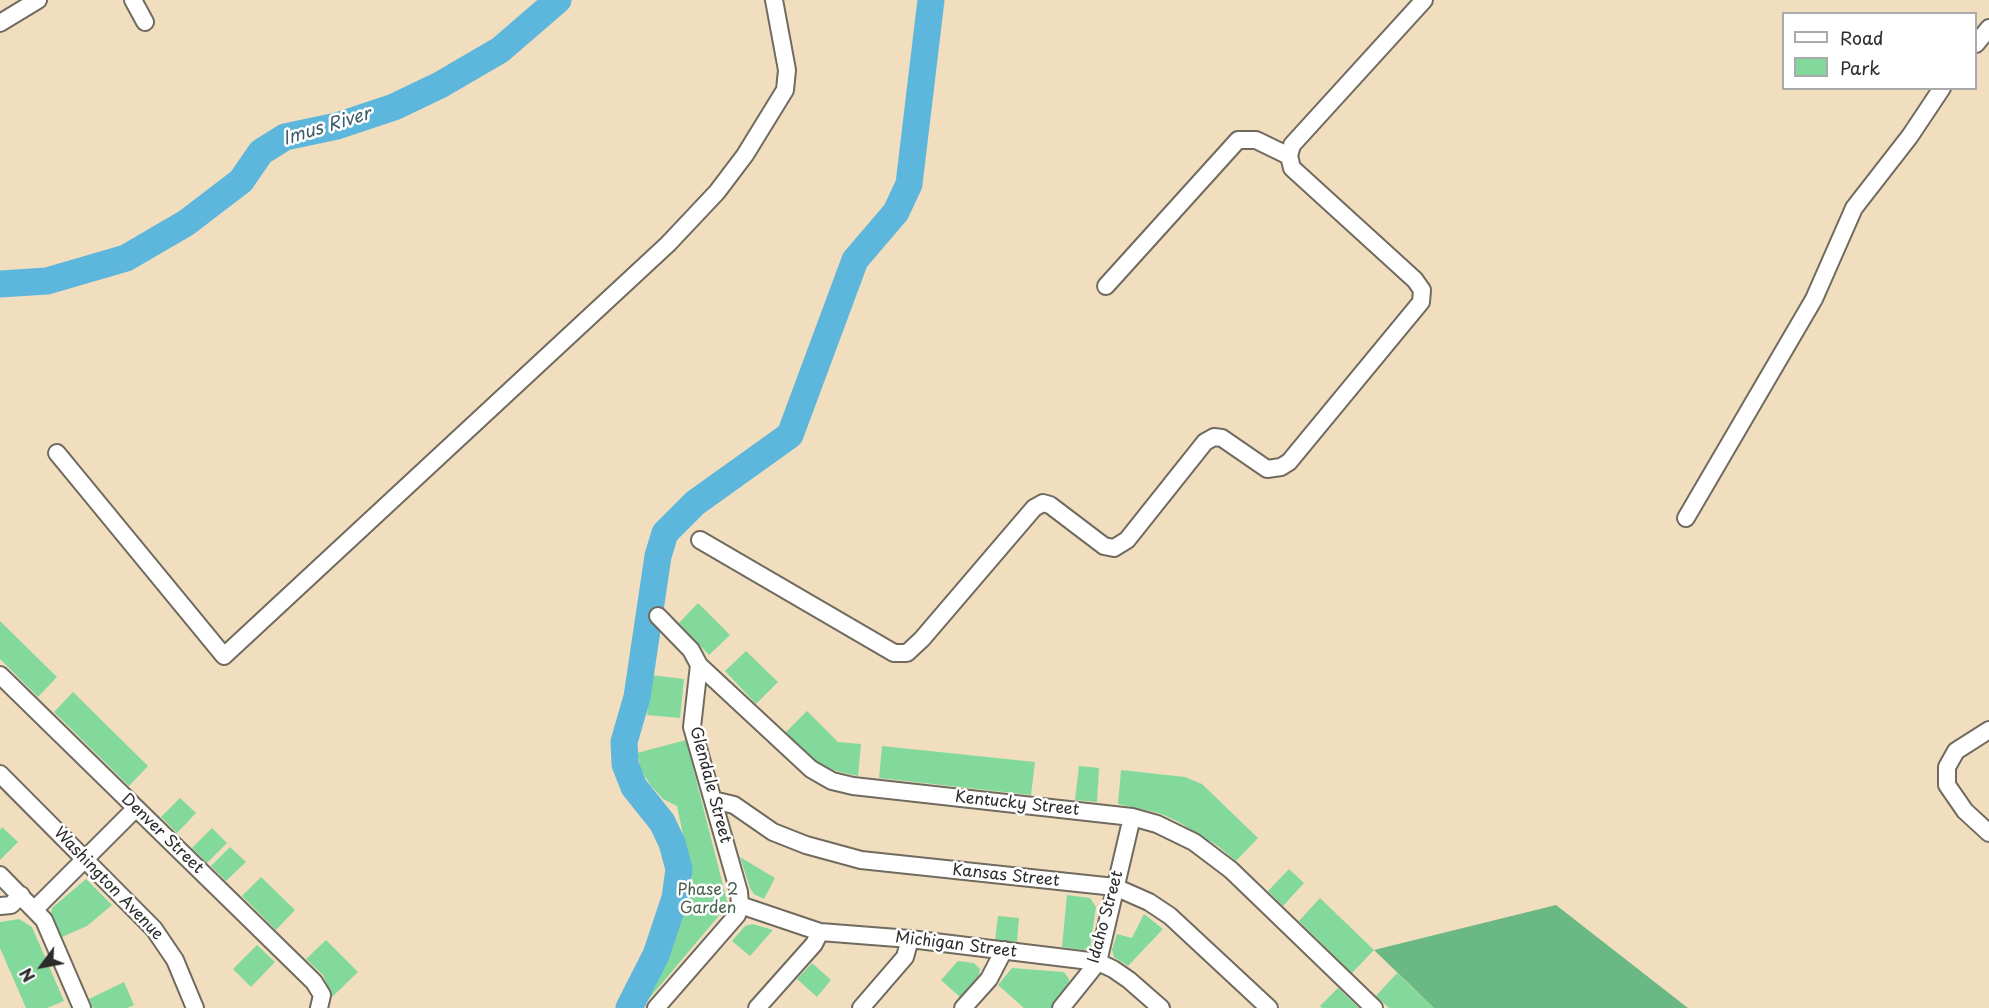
<!DOCTYPE html>
<style>
body{margin:0}
#map{position:relative;width:1989px;height:1008px;overflow:hidden;background:#f1debf;font-family:"Playpen Sans",sans-serif}
canvas{display:block}
.legend{position:absolute;left:1782px;top:12px;width:195px;height:78px;box-sizing:border-box;background:#fff;border:2px solid #aaa;margin:0;padding:8px 10px;list-style:none;font-size:18px;color:#2b2b2b}
.legend li{display:flex;align-items:center;gap:12px;height:30px}
.legend b{width:30px;border:2px solid #aaa}
.north{position:absolute;left:12px;top:936px;width:60px;height:60px;-webkit-text-stroke:4px #fff;paint-order:stroke;rotate:238deg;font-size:16px;font-weight:700;line-height:24px;text-align:center;color:#2b2b2b}
.north::after{content:'';display:block;margin:auto;width:21px;height:27px;background:#2b2b2b;clip-path:polygon(50% 0,100% 100%,50% 72%,0 100%)}
</style>
<div id="map">
<canvas width="1989" height="1008"></canvas>
<ul class="legend">
<li><b style="height:8px;background:#fff"></b>Road</li>
<li><b style="height:16px;background:#83d99c"></b>Park</li>
</ul>
<div class="north">N</div>
</div>
<script>
const c = document.querySelector('canvas').getContext('2d');
c.lineJoin = 'round';
function fillPath(path, color) { c.fillStyle = color; c.fill(path, 'evenodd'); }
const shape = rows => new Path2D(rows.map(r => 'M' + r).join(''));
function trace(path, color, width, dash) { c.strokeStyle = color; c.lineWidth = width; c.lineCap = dash ? 'butt' : 'round'; c.setLineDash(dash || []); c.stroke(path); }
function write(font, color, halo, rows, align = 'center') {
  c.font = font + ' "Playpen Sans",sans-serif'; c.lineWidth = 5; c.setLineDash([]); c.textBaseline = 'middle'; c.strokeStyle = halo; c.fillStyle = color; for (const [text, x, y, turn = 0] of rows) {
    c.save(); c.translate(x, y); c.rotate((+turn || 0) * Math.PI / 180); c.textAlign = isNaN(turn) ? turn : align; if (halo) c.strokeText(text, 0, 0); c.fillText(text, 0, 0); c.restore();
  }
}
fillPath(shape([
 [698,603,730,635,709,655,679,623],
 [0,621,57,677,38,697,0,659],
 [746,651,778,682,756,704,725,671],
 [651,675,684,679,680,718,647,715],
 [73,692,148,766,129,786,54,712],
 [807,711,838,742,861,744,858,776,836,771,815,762,785,733],
 [686,740,728,905,641,1008,636,1008,670,950,693,883,677,806,663,799,651,786,641,770,637,753],
 [882,746,1035,762,1031,795,879,778],
 [1079,766,1099,768,1097,802,1075,800],
 [1121,770,1185,777,1202,784,1258,838,1236,861,1218,846,1177,821,1159,813,1118,804],
 [180,798,196,813,177,833,161,817],
 [2,827,18,842,0,860,0,830],
 [212,828,227,843,207,863,192,848],
 [230,847,246,862,226,881,211,866],
 [740,857,775,878,764,899,754,894,750,888],
 [1289,869,1304,883,1283,906,1268,891],
 [261,877,295,910,276,930,242,896],
 [86,879,112,905,87,926,62,937,51,915,52,908],
 [1067,895,1090,898,1096,907,1090,947,1084,950,1062,947],
 [1320,898,1374,950,1352,973,1299,921],
 [1144,914,1163,929,1128,966,1114,957,1112,950,1117,934,1132,938],
 [998,916,1019,918,1017,942,995,940],
 [19,919,32,927,64,1001,47,1008,26,1008,0,948,0,922],
 [753,924,773,930,750,956,732,941,745,926],
 [326,940,358,972,332,997,323,975,306,959],
 [257,945,275,962,251,987,233,969],
 [958,961,974,963,980,969,978,979,961,998,941,980],
 [812,963,831,980,817,997,797,979],
 [1012,968,1064,972,1069,979,1068,988,1051,1008,1024,1008,998,985],
 [1397,973,1434,1008,1389,1008,1376,996],
 [124,982,134,1005,127,1008,93,1008,89,999],
 [1338,988,1354,1003,1359,1008,1322,1008,1320,1006]
]), '#83d99c');
fillPath(shape([
 [1556,905,1688,1008,1434,1008,1374,950]
]), '#6ab984');
trace(shape([
 [0,284,47,281,126,258,186,223,241,181,261,152,285,137,337,126,394,107,440,85,500,50,558,0],
 [629,1008,656,955,675,898,679,869,672,843,662,822,634,787,625,764,624,742,637,697,658,556,665,533,695,503,790,435,855,260,896,212,909,184,931,0]
]), '#5db6db', 27);
const minor = shape([
 [133,0,145,22],
 [0,23,38,0],
 [1976,44,1989,28],
 [1106,286,1238,140,1256,140,1289,156],
 [57,453,224,656,668,244,717,192,745,155,785,90,787,70,774,0],
 [1686,518,1814,299,1854,208,1910,136,1942,88],
 [700,540,894,653,907,653,922,639,1034,508,1043,503,1050,505,1104,546,1114,548,1127,540,1205,442,1214,437,1222,438,1267,469,1281,467,1289,462,1421,302,1422,290,1415,280,1292,168,1289,156,1292,145,1424,0],
 [658,616,691,650,699,665,811,769,832,781,853,786,1132,817,1157,824,1194,842,1231,870,1374,1008],
 [0,675,314,982,322,995,319,1008],
 [1989,730,1956,751,1947,767,1947,785,1965,811,1989,833],
 [0,774,154,929,175,960,195,1008],
 [713,800,734,805,773,832,806,845,861,860,1115,887,1149,902,1170,916,1269,1008],
 [0,875,44,920,82,1008],
 [740,905,820,932,910,939,1098,962,1113,969,1129,980,1161,1008],
 [0,906,11,905,21,895],
 [35,909,135,809],
 [656,1008,737,915,740,905,739,892,692,727,699,665],
 [757,1008,814,944,820,932],
 [861,1008,905,957,910,939],
 [963,1008,989,979,1004,950],
 [1061,1008,1098,962,1132,817]
]);
trace(minor, '#706a5f', 20);
trace(minor, '#fff', 16);
write('16px', '#2b2b2b', '#fff', [
 ["Glendale Street",710,785,75],
 ["Kentucky Street",1017,804,6],
 ["Denver Street",162,834,44],
 ["Kansas Street",1006,876,6],
 ["Washington Avenue",108,884,46],
 ["Idaho Street",1106,917,-75],
 ["Michigan Street",956,945,7]
]);
write('16px', '#455f4d', '#fff', [
 ["Phase 2",708,891],
 ["Garden",708,909]
]);
write('italic 18px', '#3c5c69', '#fff', [
 ["Imus River",327,127,-17]
]);
</script>
